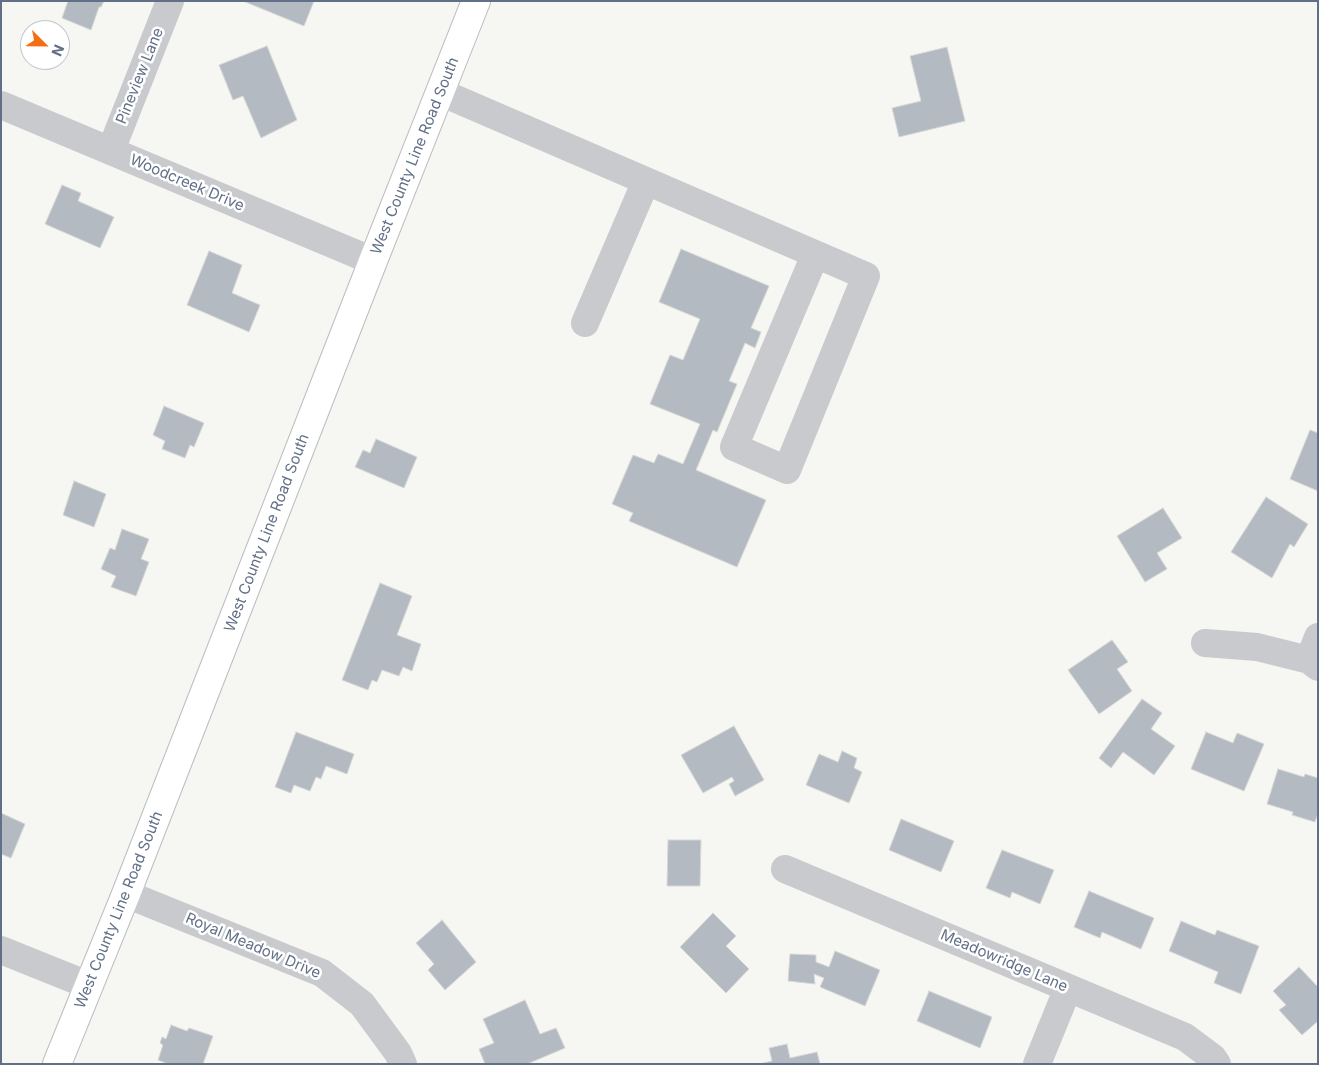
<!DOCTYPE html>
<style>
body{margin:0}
#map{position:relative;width:1319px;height:1065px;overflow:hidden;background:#f6f6f2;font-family:Inter,sans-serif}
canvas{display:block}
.frame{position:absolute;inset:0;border:2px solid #627087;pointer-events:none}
.north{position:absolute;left:20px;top:20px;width:50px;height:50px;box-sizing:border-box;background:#fff;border:1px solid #c0c6cf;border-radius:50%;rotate:113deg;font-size:14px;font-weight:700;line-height:20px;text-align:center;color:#627087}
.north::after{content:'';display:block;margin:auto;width:18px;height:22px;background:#f46e15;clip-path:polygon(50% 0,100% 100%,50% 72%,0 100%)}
</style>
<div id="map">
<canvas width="1319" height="1065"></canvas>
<div class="frame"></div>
<div class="north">N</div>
</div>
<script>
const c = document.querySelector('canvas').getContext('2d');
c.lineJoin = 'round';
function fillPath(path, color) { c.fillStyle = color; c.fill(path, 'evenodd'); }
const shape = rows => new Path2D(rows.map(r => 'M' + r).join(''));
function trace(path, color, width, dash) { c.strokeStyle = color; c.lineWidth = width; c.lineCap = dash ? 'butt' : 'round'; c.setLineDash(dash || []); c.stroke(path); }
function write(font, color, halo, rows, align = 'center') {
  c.font = font + ' Inter,sans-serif'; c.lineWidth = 5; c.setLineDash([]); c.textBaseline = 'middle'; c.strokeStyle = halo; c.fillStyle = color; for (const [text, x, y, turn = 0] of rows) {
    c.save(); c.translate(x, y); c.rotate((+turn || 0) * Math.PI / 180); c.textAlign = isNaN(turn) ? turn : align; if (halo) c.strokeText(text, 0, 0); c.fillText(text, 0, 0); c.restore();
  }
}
const building = shape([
 [68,1,104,1,101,7,99,7,91,30,62,18,68,1],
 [243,1,314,1,304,26,243,1],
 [267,46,297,120,261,138,243,96,233,100,219,65,267,46],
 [947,47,965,121,899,137,892,108,921,101,910,56,947,47],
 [62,185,81,193,78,201,114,217,100,248,45,224,62,185],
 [681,249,769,286,751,328,761,332,755,348,745,343,729,381,737,384,717,432,713,430,696,470,766,500,737,567,629,521,633,513,612,504,633,455,654,463,658,454,683,464,700,424,650,404,670,355,683,360,700,319,659,302,681,249],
 [209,251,242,265,232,293,260,305,249,332,187,305,209,251],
 [164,406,204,423,194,447,190,445,185,458,162,449,165,441,153,435,164,406],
 [1310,430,1318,433,1318,491,1290,479,1310,430],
 [376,439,417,457,404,488,355,467,363,450,370,453,376,439],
 [74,481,106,494,94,527,63,515,74,481],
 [1266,497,1308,524,1294,547,1290,544,1272,578,1231,552,1266,497],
 [1163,508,1182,538,1157,553,1167,569,1145,582,1117,536,1163,508],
 [122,529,149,539,141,559,149,562,136,596,111,587,116,576,101,569,110,548,115,550,122,529],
 [380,583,412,596,397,635,421,644,412,671,403,667,399,676,382,670,377,682,372,680,368,690,342,680,380,583],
 [1112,640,1128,662,1117,669,1132,691,1099,714,1068,670,1112,640],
 [1142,699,1162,713,1151,729,1175,746,1154,775,1123,752,1111,768,1099,758,1142,699],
 [734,726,764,780,735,796,729,784,734,781,732,777,703,793,681,755,734,726],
 [296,732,354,754,347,774,326,766,321,779,316,777,310,791,294,785,291,793,275,787,296,732],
 [1206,732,1233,743,1237,733,1264,744,1244,791,1191,769,1206,732],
 [842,751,857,758,854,768,862,772,849,803,806,785,819,754,838,762,842,751],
 [1278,769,1304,777,1305,774,1318,778,1318,813,1315,822,1292,815,1293,812,1267,804,1278,769],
 [1,813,25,824,11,858,1,854,1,813],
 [901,819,954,841,941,872,889,850,901,819],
 [668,840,701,840,700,886,667,886,668,840],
 [1002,850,1054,870,1040,904,1012,892,1010,898,986,888,1002,850],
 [1089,891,1154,918,1141,949,1102,932,1100,938,1074,927,1089,891],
 [713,913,736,936,726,946,749,969,726,993,680,947,713,913],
 [442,920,476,962,445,990,428,970,434,964,416,943,442,920],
 [1181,921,1215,935,1217,930,1259,946,1241,994,1214,983,1218,972,1169,951,1181,921],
 [835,951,880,970,865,1006,820,987,824,978,814,974,815,984,788,981,790,954,816,955,816,962,829,967,835,951],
 [1299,967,1318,987,1318,1021,1302,1035,1279,1010,1286,1005,1273,991,1299,967],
 [929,991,992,1017,980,1048,917,1021,929,991],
 [525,1000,540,1034,556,1028,565,1048,527,1064,485,1064,479,1049,494,1043,483,1019,525,1000],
 [171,1025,187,1031,189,1028,213,1036,203,1064,168,1064,158,1060,163,1045,160,1043,162,1037,166,1039,171,1025],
 [787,1044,790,1058,817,1052,820,1064,759,1064,772,1061,769,1048,787,1044]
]);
fillPath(building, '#b4bac1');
trace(building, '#d7d8d5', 1);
const major = shape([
 [57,1064,126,894,373,261,476,1]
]);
trace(major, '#babdc1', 30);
trace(shape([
 [440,92,866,276,787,470,734,447,815,255],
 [1,105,373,261],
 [111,150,170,1],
 [585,323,646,181],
 [1205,643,1257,647,1309,660,1318,667],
 [1309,660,1318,637],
 [785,869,1185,1037,1213,1058,1217,1064],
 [126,894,322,973,362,1004,398,1053,403,1064],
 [1,950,88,985],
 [1037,1064,1068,988]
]), '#c8cace', 28);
trace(major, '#fff', 28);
write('15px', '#627087', '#fff', [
 ["Pineview Lane",140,76,-68],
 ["West County Line Road South",415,156,-68],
 ["Woodcreek Drive",187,183,23],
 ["West County Line Road South",267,533,-69],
 ["West County Line Road South",119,910,-68],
 ["Royal Meadow Drive",253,946,23],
 ["Meadowridge Lane",1004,961,23]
]);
</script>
